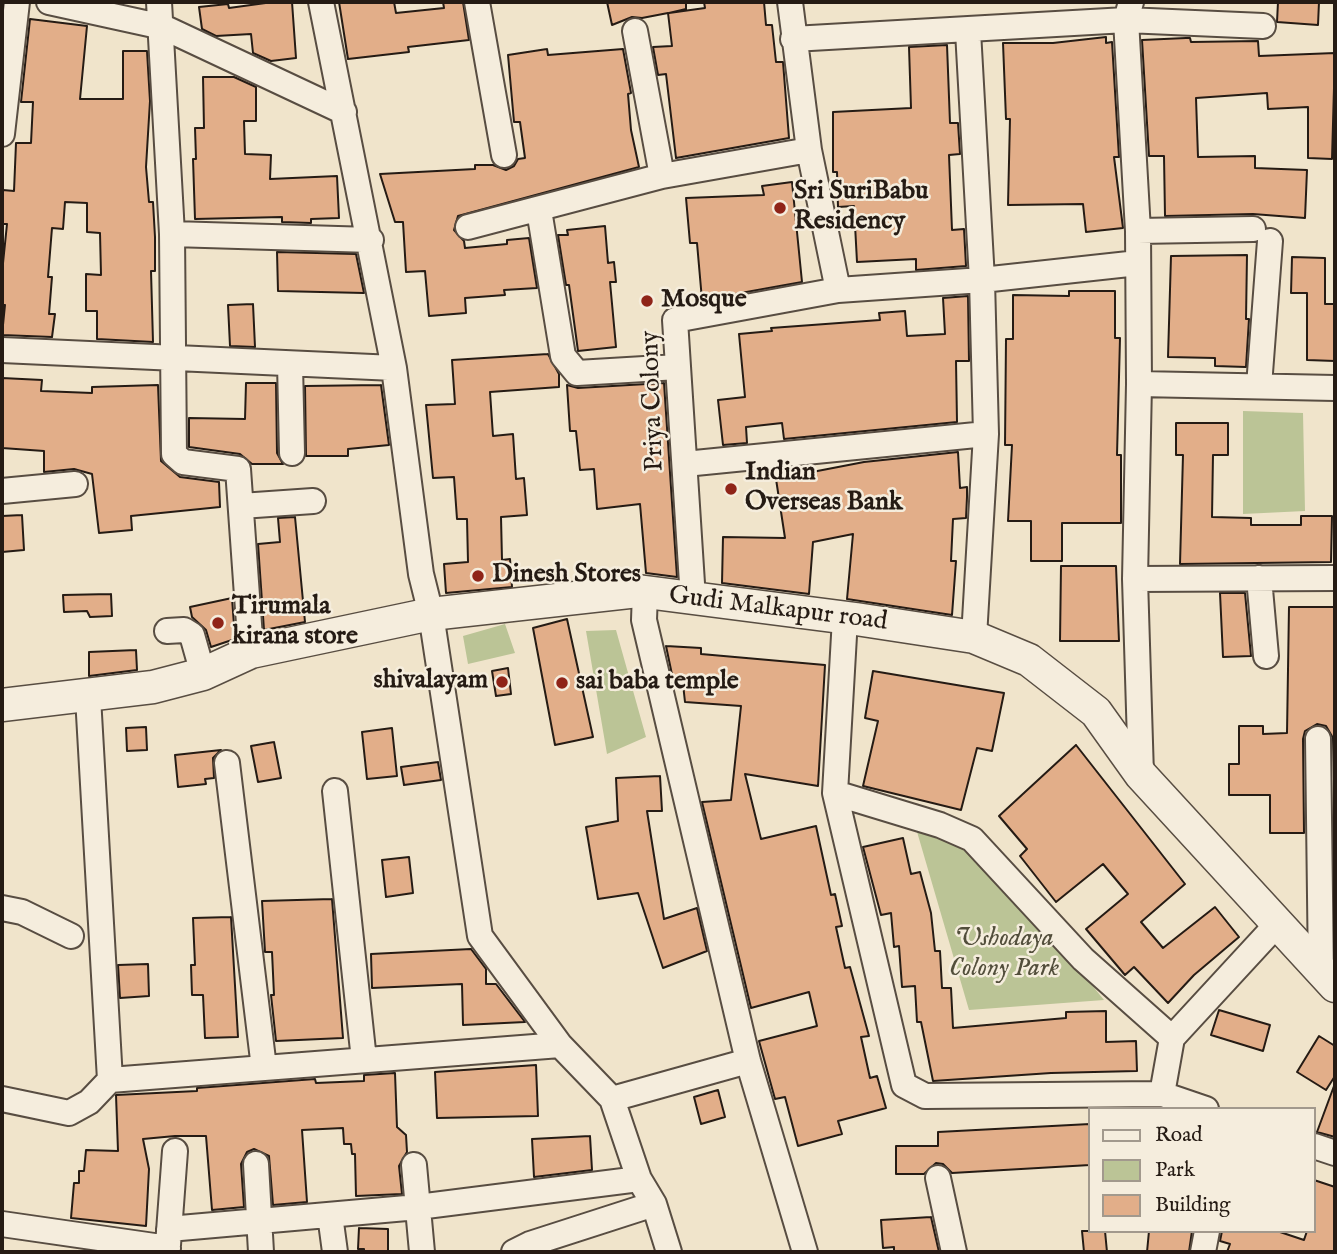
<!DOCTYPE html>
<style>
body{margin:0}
#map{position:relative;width:1337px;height:1254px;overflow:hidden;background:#f0e4cb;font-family:"IM FELL English",serif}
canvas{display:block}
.frame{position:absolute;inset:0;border:4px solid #251b14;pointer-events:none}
.legend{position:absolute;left:1088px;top:1107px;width:228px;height:126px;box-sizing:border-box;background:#f5eddd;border:2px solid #a2998d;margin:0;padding:9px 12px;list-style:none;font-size:21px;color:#251b14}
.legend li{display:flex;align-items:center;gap:14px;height:35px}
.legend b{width:35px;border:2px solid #a2998d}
</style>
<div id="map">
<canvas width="1337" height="1254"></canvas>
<div class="frame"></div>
<ul class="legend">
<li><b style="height:9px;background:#f5eddd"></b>Road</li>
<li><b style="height:19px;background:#bbc496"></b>Park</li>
<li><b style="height:19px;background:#e2ae89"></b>Building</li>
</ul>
</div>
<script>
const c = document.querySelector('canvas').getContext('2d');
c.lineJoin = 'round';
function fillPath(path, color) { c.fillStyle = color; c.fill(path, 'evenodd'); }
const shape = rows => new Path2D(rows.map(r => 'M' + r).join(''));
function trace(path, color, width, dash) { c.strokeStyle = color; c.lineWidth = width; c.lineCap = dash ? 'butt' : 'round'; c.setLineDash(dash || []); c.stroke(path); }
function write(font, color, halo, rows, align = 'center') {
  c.font = font + ' "IM FELL English",serif'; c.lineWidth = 5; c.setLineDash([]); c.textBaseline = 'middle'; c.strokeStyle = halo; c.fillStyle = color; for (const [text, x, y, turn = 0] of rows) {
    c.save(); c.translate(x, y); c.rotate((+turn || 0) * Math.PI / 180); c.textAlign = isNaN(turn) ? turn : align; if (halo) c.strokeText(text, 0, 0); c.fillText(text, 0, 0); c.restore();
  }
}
fillPath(shape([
 [1243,411,1303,413,1305,511,1243,514],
 [505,624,515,653,468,664,463,636],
 [616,630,646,737,607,754,586,631],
 [913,818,972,837,1104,1000,969,1010]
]), '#bbc496');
const building = shape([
 [273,2,292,2,296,58,271,61,253,53,251,34,216,36,202,29,199,7,228,4,229,8,273,2],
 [339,2,394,2,396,13,444,8,443,2,463,2,469,40,408,47,409,52,348,59,339,2],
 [607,2,686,2,686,9,669,13,705,8,704,2,764,2,766,25,772,25,776,62,783,62,789,138,676,158,666,74,658,75,653,47,672,46,668,13,642,18,632,17,612,25,607,2],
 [1278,2,1319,2,1318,25,1277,22,1278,2],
 [30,19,87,26,80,99,123,99,123,51,147,51,150,101,146,167,149,202,153,202,155,237,155,271,151,271,153,342,97,339,97,311,86,311,86,274,101,275,100,233,87,232,87,203,65,202,63,229,52,228,48,277,52,277,49,314,55,314,52,337,2,335,5,305,2,305,2,273,7,224,2,224,2,207,3,190,14,191,16,143,31,143,33,102,21,102,30,19],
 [1106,37,1106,43,1112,42,1119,157,1114,157,1123,228,1086,232,1083,204,1008,205,1010,119,1006,119,1003,43,1053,43,1106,37],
 [1186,38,1190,38,1191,42,1258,41,1259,56,1335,53,1332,159,1308,158,1308,107,1268,109,1267,93,1196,98,1198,157,1255,156,1255,168,1307,170,1305,218,1253,214,1165,216,1164,156,1149,156,1142,40,1186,38],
 [947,45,950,123,958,123,960,154,949,155,952,230,964,229,966,266,916,270,916,259,857,262,854,206,838,207,837,172,833,172,833,112,911,108,909,47,947,45],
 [547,49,548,55,623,49,631,93,628,94,631,130,639,167,458,216,454,230,464,241,465,248,507,244,507,240,529,238,537,288,504,290,505,295,465,298,466,313,429,316,425,271,406,272,403,222,395,222,380,174,475,169,475,165,493,165,506,170,514,166,518,159,525,158,520,122,514,122,508,55,547,49],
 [203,77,234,77,256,87,256,121,244,121,245,154,271,155,270,179,337,176,339,218,311,219,311,223,282,222,282,217,195,219,193,159,196,159,195,128,204,128,203,77],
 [792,182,802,282,702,300,697,243,690,243,686,198,764,195,762,186,792,182],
 [605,226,608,263,614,262,616,282,610,282,616,347,578,351,569,285,566,285,558,235,568,235,567,230,605,226],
 [277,252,356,254,364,293,278,291,277,252],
 [1247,255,1246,319,1249,319,1246,367,1215,366,1215,358,1168,357,1171,256,1247,255],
 [1292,257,1325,258,1325,304,1335,304,1335,361,1307,360,1307,293,1291,293,1292,257],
 [1069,291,1115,291,1115,338,1120,338,1117,455,1121,455,1121,523,1062,523,1062,561,1031,561,1031,521,1008,521,1012,445,1005,445,1006,339,1013,339,1013,295,1069,296,1069,291],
 [968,296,969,361,956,361,957,422,784,439,782,423,746,427,747,443,723,445,718,400,745,397,739,334,772,331,771,328,880,320,879,313,905,311,907,336,945,334,943,298,968,296],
 [253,304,255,347,230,346,228,305,253,304],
 [548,354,559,374,559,387,490,392,493,436,513,434,516,479,524,478,527,515,501,517,502,560,510,559,512,587,446,593,444,564,468,562,467,519,457,519,454,477,433,478,426,405,455,404,452,360,548,354],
 [2,378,42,380,41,391,92,393,92,387,158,385,161,461,180,477,219,482,220,507,131,516,132,530,99,533,92,474,74,469,44,472,44,451,2,448,2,378],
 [246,383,276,383,277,453,283,464,252,464,240,454,189,447,189,418,245,419,246,383],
 [664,383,677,577,646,573,640,504,597,509,594,469,580,470,576,431,570,431,567,385,578,388,664,383],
 [381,385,389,445,348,449,348,456,306,456,305,386,381,385],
 [1176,423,1228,423,1228,455,1213,455,1212,517,1251,518,1251,525,1301,525,1301,516,1332,516,1331,562,1180,564,1183,455,1176,455,1176,423],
 [958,452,960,488,967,487,967,497,966,518,953,519,951,561,956,561,952,615,847,599,853,534,813,542,809,594,722,583,723,537,785,538,776,479,864,462,958,452],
 [22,515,24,550,2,552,2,516,22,515],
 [295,517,305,622,264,630,258,544,280,542,278,518,295,517],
 [1061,566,1116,566,1119,641,1060,641,1061,566],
 [1220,593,1245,593,1251,656,1223,657,1220,593],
 [111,594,112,616,90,617,87,611,64,612,63,595,111,594],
 [232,598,235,639,211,647,206,630,192,617,190,607,232,598],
 [1289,607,1335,607,1335,821,1333,738,1326,726,1317,724,1305,731,1303,739,1304,833,1270,833,1270,795,1229,795,1229,764,1239,764,1239,726,1263,726,1263,734,1287,733,1289,607],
 [567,619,593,737,555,745,533,628,567,619],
 [666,646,701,648,701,654,825,665,818,786,745,774,761,839,816,826,831,895,835,894,842,926,836,927,845,968,850,967,869,1036,861,1037,870,1078,877,1076,886,1108,838,1121,842,1134,798,1146,785,1097,775,1099,759,1041,817,1026,809,992,751,1008,702,802,731,800,741,706,685,702,683,684,674,684,666,646],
 [136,650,137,670,89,676,89,652,136,650],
 [508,668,511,694,496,696,492,671,508,668],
 [873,671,1004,693,992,751,977,748,961,810,863,786,878,721,865,718,873,671],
 [146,727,147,750,127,751,126,728,146,727],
 [392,728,397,776,367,779,362,732,392,728],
 [274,742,281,778,258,782,251,746,274,742],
 [1076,745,1185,884,1141,922,1163,948,1215,907,1239,937,1194,975,1168,1003,1134,967,1125,975,1086,929,1128,894,1103,864,1056,902,1020,856,1027,849,999,816,1076,745],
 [221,750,213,758,214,778,205,779,206,784,178,787,175,755,221,750],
 [438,762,441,780,404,785,401,767,438,762],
 [660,776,662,811,647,811,664,919,697,908,707,951,663,968,638,893,598,899,586,827,618,821,616,778,660,776],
 [903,838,911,874,920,872,931,913,935,951,940,951,942,988,951,988,953,1028,1066,1018,1066,1012,1106,1011,1106,1042,1136,1041,1137,1071,1051,1073,933,1081,921,1022,917,1022,915,986,902,987,899,946,894,947,891,913,881,915,863,847,903,838],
 [409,857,413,893,386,897,382,860,409,857],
 [332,899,343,1038,276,1041,271,995,274,995,272,952,265,952,262,901,332,899],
 [231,917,238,1037,205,1038,203,995,192,995,191,965,195,965,193,918,231,917],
 [471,949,486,969,486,984,496,984,525,1022,463,1025,462,984,372,988,371,954,471,949],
 [148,964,149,996,120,998,118,965,148,964],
 [1219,1010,1270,1025,1263,1051,1211,1035,1219,1010],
 [1319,1036,1335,1046,1335,1076,1326,1090,1297,1072,1319,1036],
 [536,1065,538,1116,437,1118,435,1072,536,1065],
 [395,1073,397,1127,406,1135,407,1152,399,1166,402,1194,356,1196,355,1154,352,1154,351,1144,344,1144,343,1128,302,1130,307,1202,273,1205,269,1156,254,1149,247,1152,241,1164,244,1207,212,1210,206,1136,175,1136,143,1139,149,1169,146,1226,71,1218,74,1183,79,1183,79,1171,84,1171,86,1150,118,1151,116,1095,197,1091,197,1088,315,1079,316,1083,364,1081,364,1075,395,1073],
 [1334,1086,1335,1087,1335,1137,1317,1132,1334,1086],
 [718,1090,725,1117,701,1124,694,1097,718,1090],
 [1090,1124,1090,1165,952,1173,943,1164,936,1163,924,1174,896,1174,896,1146,938,1146,938,1132,1090,1124],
 [590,1136,592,1170,534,1177,532,1139,590,1136],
 [1314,1180,1335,1187,1335,1252,1227,1252,1230,1244,1220,1241,1222,1231,1277,1231,1304,1240,1307,1231,1314,1231,1314,1180],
 [931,1217,939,1252,894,1252,894,1247,883,1248,881,1220,931,1217],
 [359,1228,388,1229,388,1252,364,1252,364,1249,358,1249,359,1228],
 [1082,1231,1105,1231,1107,1252,1084,1252,1082,1231],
 [1149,1231,1192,1231,1189,1252,1147,1252,1149,1231]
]);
fillPath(building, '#e2ae89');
trace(building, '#251b14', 2);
const minor = shape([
 [49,2,163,27,344,112],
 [159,2,172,234,174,454,183,462,238,469,251,652],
 [321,2,394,368,421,574,431,614,480,936,560,1045,612,1099,639,1179,654,1204,669,1252],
 [477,2,504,155],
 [790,2,809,150,838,290],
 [1131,2,1126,20,1138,231,1139,384,1135,579,1141,775],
 [635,31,662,176],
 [968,31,982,280,986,434,974,637],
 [793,39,1126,20,1263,26],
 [2,134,17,2],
 [539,210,563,356,577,373,678,367],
 [468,227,662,176,809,150],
 [1138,231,1253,229],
 [172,234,371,240],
 [2,350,394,368],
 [290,364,292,453],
 [1139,384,1335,388],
 [1259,386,1270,241],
 [685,464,986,434],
 [2,491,75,484],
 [241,506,313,501],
 [1259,578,1266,656],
 [1135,579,1335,578],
 [645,592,644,620,748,1061,805,1252],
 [693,599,675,320,838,290,982,280,1138,263],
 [845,618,835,793,904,1085,925,1096,1162,1094,1206,1109],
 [167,631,184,630,192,635,203,674],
 [88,697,110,1080],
 [1318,739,1321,974],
 [227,763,264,1068],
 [335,791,364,1060],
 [835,793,940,825,972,839,1083,959,1172,1038],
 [2,908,22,912,71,936],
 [1162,1094,1172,1038,1279,922],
 [2,1099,69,1113,89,1102,110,1080,560,1045],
 [612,1099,748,1061],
 [1314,1146,1335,1153],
 [256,1164,261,1252],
 [414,1165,422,1252],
 [938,1178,954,1252],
 [330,1215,335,1252],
 [2,1224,168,1248],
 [169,1229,418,1207,639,1179],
 [168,1245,175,1151],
 [514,1252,530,1244,654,1204],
 [1203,1252,1207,1231]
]);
const tertiary = shape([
 [2,705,153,687,203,674,251,652,431,614,638,591,856,619,974,637,1029,660,1096,712,1141,775,1335,986]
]);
trace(minor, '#584d42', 28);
trace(tertiary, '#584d42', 35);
trace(minor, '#f5eddd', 24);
trace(tertiary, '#f5eddd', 32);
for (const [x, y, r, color] of [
 [780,208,7,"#8f2418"],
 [647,301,7,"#8f2418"],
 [731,489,7,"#8f2418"],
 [478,576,7,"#8f2418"],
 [218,623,7,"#8f2418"],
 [502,682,7,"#8f2418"],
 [562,683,7,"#8f2418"]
]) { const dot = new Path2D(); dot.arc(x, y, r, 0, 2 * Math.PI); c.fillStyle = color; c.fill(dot); trace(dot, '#f5eddd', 2.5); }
write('bold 26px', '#251b14', '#f5eddd', [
 ["Sri SuriBabu",794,193],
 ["Residency",794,223],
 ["Mosque",661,301],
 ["Indian",745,474],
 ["Overseas Bank",745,504],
 ["Dinesh Stores",492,576],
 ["Tirumala",232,608],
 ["kirana store",232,638],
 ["shivalayam",488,682,"right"],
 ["sai baba temple",576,683]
], 'left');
write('26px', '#251b14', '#f5eddd', [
 ["Priya Colony",654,401,-92],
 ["Gudi Malkapur road",778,610,7]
]);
write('italic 26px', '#524e3b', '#f5eddd', [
 ["Ushodaya",1004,940],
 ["Colony Park",1004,970]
]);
</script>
